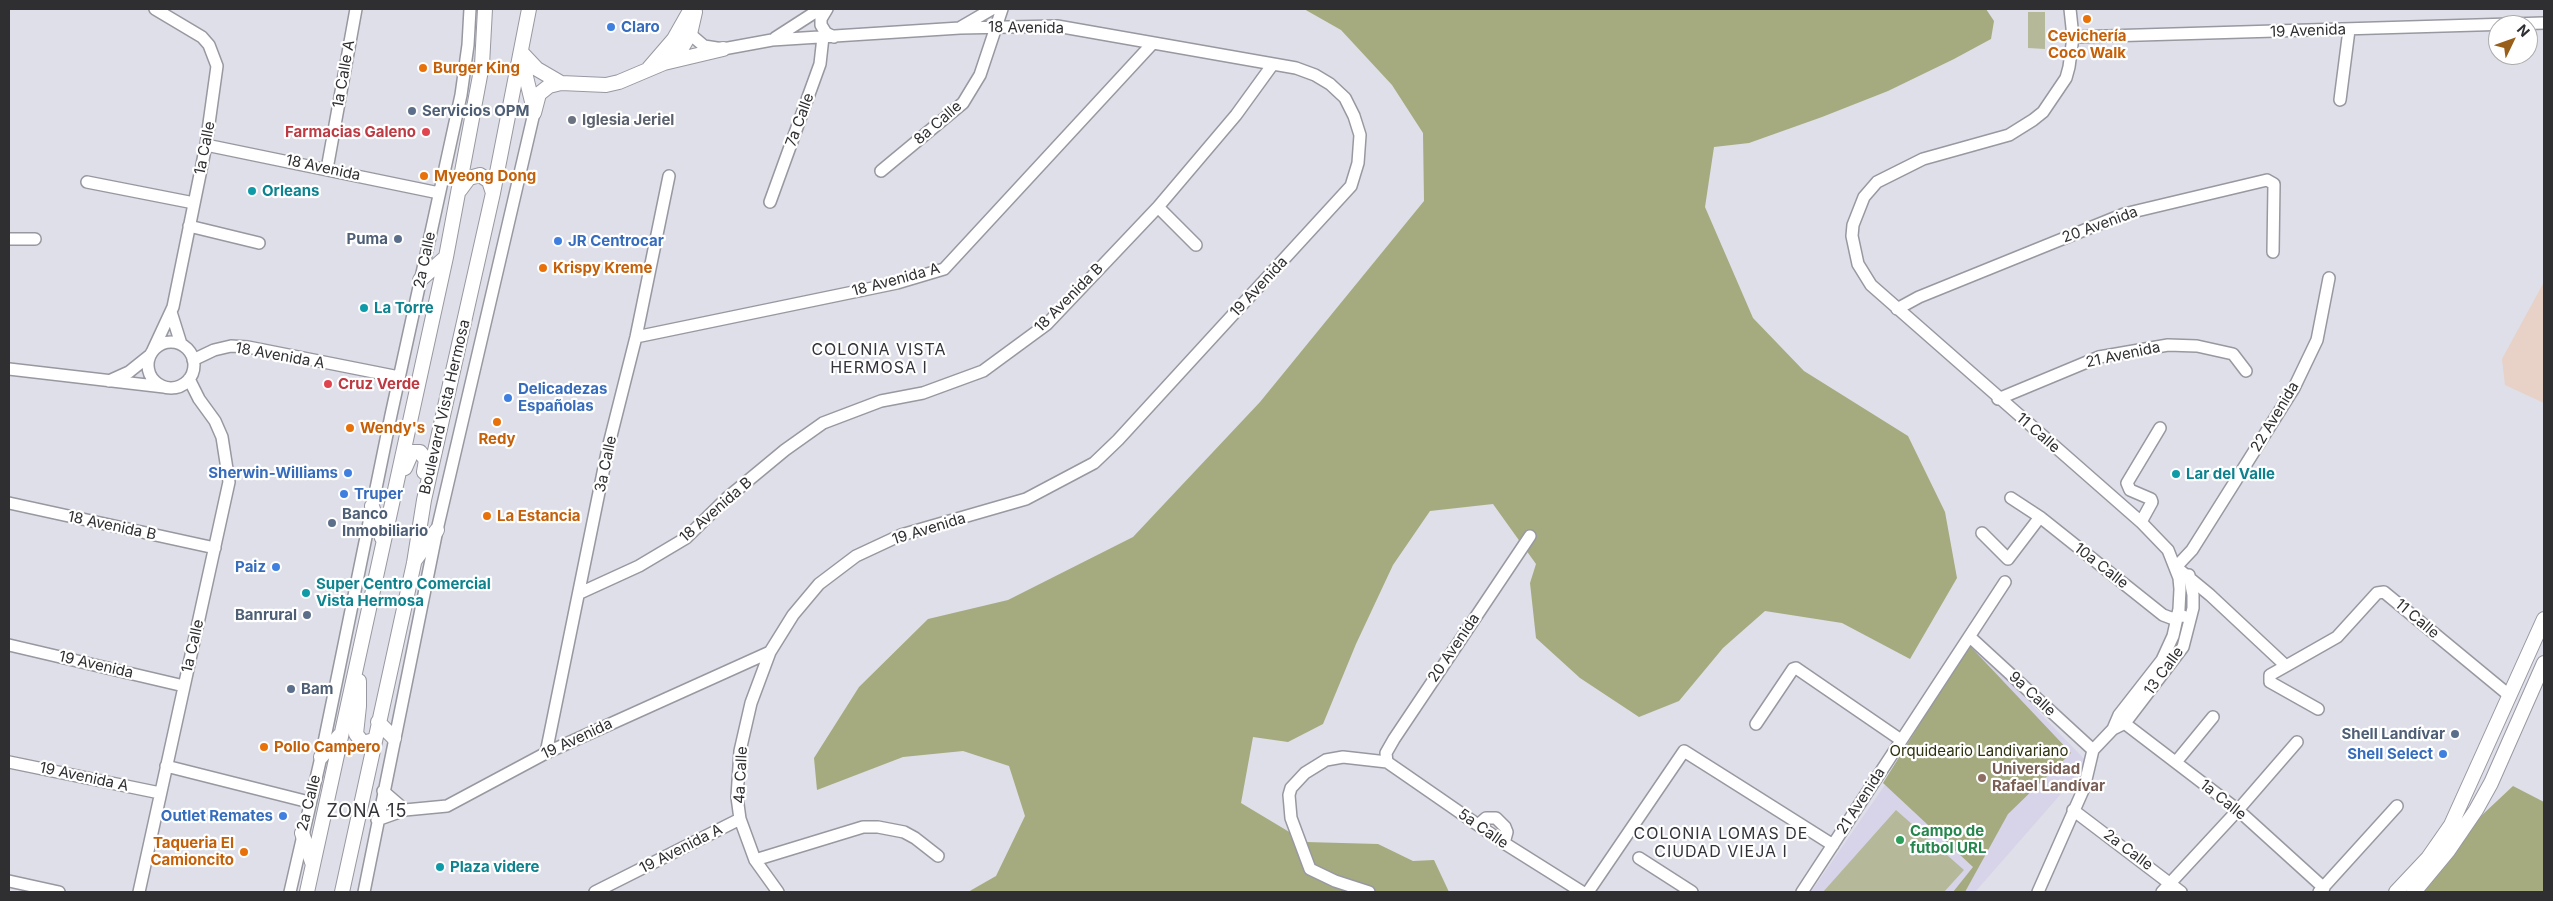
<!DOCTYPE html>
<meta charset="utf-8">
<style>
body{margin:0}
#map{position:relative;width:2553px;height:901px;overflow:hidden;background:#dedfe8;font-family:Inter,sans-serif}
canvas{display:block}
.frame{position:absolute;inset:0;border:10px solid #2f2f32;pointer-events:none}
.north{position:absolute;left:2488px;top:15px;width:50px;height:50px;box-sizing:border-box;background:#fff;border:1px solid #acacad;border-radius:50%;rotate:48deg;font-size:14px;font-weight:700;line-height:20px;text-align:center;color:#2f2f32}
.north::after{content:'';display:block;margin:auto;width:18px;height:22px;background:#985f1b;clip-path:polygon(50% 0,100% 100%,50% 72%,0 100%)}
</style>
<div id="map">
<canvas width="2553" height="901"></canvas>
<div class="frame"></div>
<div class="north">N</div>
</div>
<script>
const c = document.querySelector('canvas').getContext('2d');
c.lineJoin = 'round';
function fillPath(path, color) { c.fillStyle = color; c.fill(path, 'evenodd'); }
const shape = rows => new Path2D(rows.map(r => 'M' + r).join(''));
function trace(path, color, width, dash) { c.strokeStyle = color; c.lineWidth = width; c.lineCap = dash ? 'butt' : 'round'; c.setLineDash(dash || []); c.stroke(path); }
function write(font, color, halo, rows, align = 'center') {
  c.font = font + ' Inter,sans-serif'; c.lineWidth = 4.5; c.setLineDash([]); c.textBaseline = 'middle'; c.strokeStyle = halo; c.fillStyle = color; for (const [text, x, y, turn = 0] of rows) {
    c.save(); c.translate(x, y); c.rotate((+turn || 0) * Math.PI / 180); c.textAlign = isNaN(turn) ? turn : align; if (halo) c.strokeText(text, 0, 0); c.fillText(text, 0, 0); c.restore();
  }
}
fillPath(shape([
 [2544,282,2544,403,2505,385,2502,359]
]), '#e8d1c6');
fillPath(shape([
 [1975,646,2088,763,1975,892,1811,892,1918,737]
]), '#d7d3e8');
fillPath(shape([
 [2028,12,2045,12,2045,49,2028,48],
 [1896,810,1964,870,1944,892,1823,892]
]), '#b5b99a');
fillPath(shape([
 [1304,9,1986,9,1994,21,1991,39,1954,59,1888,91,1822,117,1749,143,1714,147,1705,207,1753,318,1804,371,1908,436,1945,512,1957,578,1910,659,1842,623,1765,611,1723,648,1679,701,1639,717,1580,678,1536,638,1530,583,1536,564,1493,504,1430,511,1393,565,1356,644,1323,724,1288,742,1253,737,1241,803,1306,842,1378,844,1413,861,1434,860,1449,892,968,892,996,876,1025,816,1009,766,963,751,903,757,817,790,814,758,859,687,928,619,1008,600,1133,537,1260,402,1424,201,1423,133,1392,85,1341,30],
 [1969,645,2071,753,2008,814,1965,892,1953,892,1973,867,1883,783],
 [2513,786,2544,802,2544,892,2422,892,2481,816]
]), '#a5ab7f');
const minor = shape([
 [827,9,821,19,821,25,826,33,834,37],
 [2070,9,2073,37,2069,67,2066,78,2043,112,2033,120,2009,135,1923,159,1877,182,1864,197,1853,225,1852,236,1858,264,1871,285,2141,522,2168,550,2179,578,2180,589,2179,609,2173,636,2162,660,2119,715,2113,729],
 [961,27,992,9],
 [690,34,704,46,723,49,772,40,960,28,1057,26,1296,68,1315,75,1330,84,1345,98,1354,116,1360,135,1358,163,1351,186,1118,440,1094,463,1026,499,901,535,856,556,819,584,793,615,770,652,751,703,740,751,737,797,740,819,755,860,778,892],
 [2073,37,2544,23],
 [775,38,820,9],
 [2340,100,2349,30],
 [206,145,439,193],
 [327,169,356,9],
 [881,171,963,103,980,75,1002,9],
 [87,182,194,203],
 [770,202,820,64,823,37],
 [1158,207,1196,245],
 [189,226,259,243],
 [9,239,35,239],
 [1897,309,1919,297,2124,214,2267,180,2274,184,2273,252],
 [171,312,181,344],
 [636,337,897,283,944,269,1152,44],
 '148 365a23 23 0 1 1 46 0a23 23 0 1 1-46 0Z',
 [153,350,173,307,206,145,217,66,209,45,202,37,155,9],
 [193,360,214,350,231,346,248,347,399,377],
 [9,369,164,387],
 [109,381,129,372,149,356],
 [1998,399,2099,357,2168,345,2197,346,2233,354,2246,371],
 [2011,498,2040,517,2163,615,2171,618,2183,616],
 [9,503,215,548],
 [2141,522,2152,502,2151,499,2130,490,2127,483,2160,428],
 [1982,533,2008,559,2040,517],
 [2176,567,2210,595,2286,666,2337,637,2377,593,2384,592,2510,696],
 [2176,567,2192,550,2294,388,2317,340,2329,278],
 [580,593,639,566,686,538,727,498,785,450,823,423,881,401,923,393,983,371,1047,324,1158,207,1236,115,1273,64],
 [1970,637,2093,750],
 [9,645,184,686],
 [2286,666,2270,675,2270,682,2318,709],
 [2119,719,2238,810,2324,888],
 [1756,724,1793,669,1796,668,1901,740],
 [546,753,608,448,636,337,669,176],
 [9,762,160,793],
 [1387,762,1386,753,1394,739,1530,536],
 [1387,762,1504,843,1582,892],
 [2176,762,2213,717],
 [166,766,309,802],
 [383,791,405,810],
 [2073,810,2181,892],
 [377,820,405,810,447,806,546,753,770,652],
 [1478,825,1486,818,1496,818,1505,827,1507,832,1504,843],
 [1639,858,1692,892],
 [755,860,863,827,878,827,904,832,915,838,938,856],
 [9,881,59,892],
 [139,892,229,482,222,437,215,421,199,399,189,379],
 [290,892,321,757,391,415,461,95,468,45,470,9],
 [364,892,437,530,534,113],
 [595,892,740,819],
 [1369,892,1335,881,1310,869,1291,818,1289,795,1291,788,1305,773,1326,760,1343,757,1387,762],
 [1588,892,1684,751,1833,845],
 [1802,892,2005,582],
 [2038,892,2084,788,2093,750,2113,729,2125,723,2183,647,2193,608,2193,595,2189,575],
 [2162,892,2238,810,2297,742],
 [2319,892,2397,806]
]);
const major = shape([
 [521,52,537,69,561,83],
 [522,60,534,110],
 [667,61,683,46,690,34,695,12],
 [649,68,674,39,691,9],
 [534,113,539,94,549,86,561,83,606,85,619,82,664,63,723,49],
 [460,190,469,178,480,175,489,181,493,193],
 [420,280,446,257],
 [405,468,412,452,420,452,426,460,424,472],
 [372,506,382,538],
 [415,560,437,530],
 [359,681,359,706,356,734,363,743,374,740],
 [378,722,394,738],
 [321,757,340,735],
 [302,833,313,865],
 [307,892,446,257,482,65,485,9],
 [342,892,414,563,424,500,493,193,529,9],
 [2396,892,2428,858,2451,825,2544,619],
 [2414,892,2448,851,2476,810,2491,783,2544,663]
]);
trace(minor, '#9898a1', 14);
trace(major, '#9898a1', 16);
trace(minor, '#fff', 11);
trace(major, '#fff', 14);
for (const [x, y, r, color] of [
 [2087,19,5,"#e8710a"],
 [611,27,5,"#3f7fe0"],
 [423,68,5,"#e8710a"],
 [412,111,5,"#5c6f8a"],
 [572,120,5,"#6b7280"],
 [426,132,5,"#e0444e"],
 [424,176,5,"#e8710a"],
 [252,191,5,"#0f9aa8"],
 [398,239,5,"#5c6f8a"],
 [558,241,5,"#3f7fe0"],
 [543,268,5,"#e8710a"],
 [364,308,5,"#0f9aa8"],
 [328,384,5,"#e0444e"],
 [508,398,5,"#3f7fe0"],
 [497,422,5,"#e8710a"],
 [350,428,5,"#e8710a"],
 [348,473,5,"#3f7fe0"],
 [2176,474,5,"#0f9aa8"],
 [344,494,5,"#3f7fe0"],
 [487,516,5,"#e8710a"],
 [332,523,5,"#5c6f8a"],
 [276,567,5,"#3f7fe0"],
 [306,593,5,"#0f9aa8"],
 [307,615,5,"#5c6f8a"],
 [291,689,5,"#5c6f8a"],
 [2455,734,5,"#5c6f8a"],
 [264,747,5,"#e8710a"],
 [2443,754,5,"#3f7fe0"],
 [1982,778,5,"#8d6e63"],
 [283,816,5,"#3f7fe0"],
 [1900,840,5,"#2e9e5b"],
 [244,852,5,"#e8710a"],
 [440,867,5,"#0f9aa8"]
]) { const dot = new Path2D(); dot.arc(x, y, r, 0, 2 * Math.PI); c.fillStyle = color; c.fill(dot); trace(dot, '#fff', 2); }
write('bold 15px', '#366cbe', '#fff', [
 ["Claro",621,27],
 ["JR Centrocar",568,241],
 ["Delicadezas",518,389],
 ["Españolas",518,406],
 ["Sherwin-Williams",338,473,"right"],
 ["Truper",354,494],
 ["Paiz",266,567,"right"],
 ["Shell Select",2433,754,"right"],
 ["Outlet Remates",273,816,"right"]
], 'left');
write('15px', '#2f2f32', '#fff', [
 ["18 Avenida",1026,28,1],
 ["19 Avenida",2308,31,-2],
 ["1a Calle A",344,74,-80],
 ["7a Calle",800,120,-70],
 ["8a Calle",938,123,-41],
 ["1a Calle",205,148,-79],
 ["18 Avenida",323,168,12],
 ["20 Avenida",2100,225,-20],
 ["2a Calle",425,260,-78],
 ["18 Avenida A",896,280,-15],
 ["19 Avenida",1259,287,-47],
 ["18 Avenida B",1069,298,-45],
 ["21 Avenida",2123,355,-12],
 ["18 Avenida A",280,356,10],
 ["Boulevard Vista Hermosa",445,407,-77],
 ["22 Avenida",2275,417,-59],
 ["11 Calle",2038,433,41],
 ["3a Calle",606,464,-78],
 ["18 Avenida B",716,510,-41],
 ["18 Avenida B",112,526,12],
 ["19 Avenida",929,529,-17],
 ["10a Calle",2101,566,38],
 ["11 Calle",2417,619,40],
 ["1a Calle",193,646,-77],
 ["20 Avenida",1454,648,-56],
 ["19 Avenida",96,665,13],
 ["13 Calle",2164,671,-54],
 ["9a Calle",2032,694,43],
 ["19 Avenida",577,739,-25],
 ["4a Calle",741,775,-87],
 ["19 Avenida A",84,777,12],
 ["1a Calle",2223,800,39],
 ["21 Avenida",1861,801,-57],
 ["2a Calle",309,803,-76],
 ["5a Calle",1483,829,35],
 ["19 Avenida A",681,849,-27],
 ["2a Calle",2128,850,37]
]);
write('bold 15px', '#c56008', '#fff', [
 ["Cevichería",2087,36,"center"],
 ["Coco Walk",2087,53,"center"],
 ["Burger King",433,68],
 ["Myeong Dong",434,176],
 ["Krispy Kreme",553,268],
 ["Wendy's",360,428],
 ["Redy",497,439,"center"],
 ["La Estancia",497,516],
 ["Pollo Campero",274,747],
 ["Taqueria El",234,843,"right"],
 ["Camioncito",234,860,"right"]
], 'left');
write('bold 15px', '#4e5e75', '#fff', [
 ["Servicios OPM",422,111],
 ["Puma",388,239,"right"],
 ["Banco",342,514],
 ["Inmobiliario",342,531],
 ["Banrural",297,615,"right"],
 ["Bam",301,689],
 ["Shell Landívar",2445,734,"right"]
], 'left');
write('bold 15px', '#5b616d', '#fff', [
 ["Iglesia Jeriel",582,120]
], 'left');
write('bold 15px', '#be3a42', '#fff', [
 ["Farmacias Galeno",416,132],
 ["Cruz Verde",338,384,"left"]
], 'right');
write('bold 15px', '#0d838f', '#fff', [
 ["Orleans",262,191],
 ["La Torre",374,308],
 ["Lar del Valle",2186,474],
 ["Super Centro Comercial",316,584],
 ["Vista Hermosa",316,601],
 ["Plaza videre",450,867]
], 'left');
write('15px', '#2f320e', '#fff', [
 ["Orquideario Landivariano",1979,751]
]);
write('bold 15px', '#785e54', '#fff', [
 ["Universidad",1992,769],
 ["Rafael Landívar",1992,786]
], 'left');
write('bold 15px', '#27864d', '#fff', [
 ["Campo de",1910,831],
 ["futbol URL",1910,848]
], 'left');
c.letterSpacing = '1px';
write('16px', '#33343a', '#fff', [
 ["COLONIA VISTA",879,350],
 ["HERMOSA I",879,368],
 ["COLONIA LOMAS DE",1721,834],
 ["CIUDAD VIEJA I",1721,852]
]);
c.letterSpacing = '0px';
c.letterSpacing = '1px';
write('18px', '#33343a', '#fff', [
 ["ZONA 15",367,812]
]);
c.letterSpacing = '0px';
</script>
